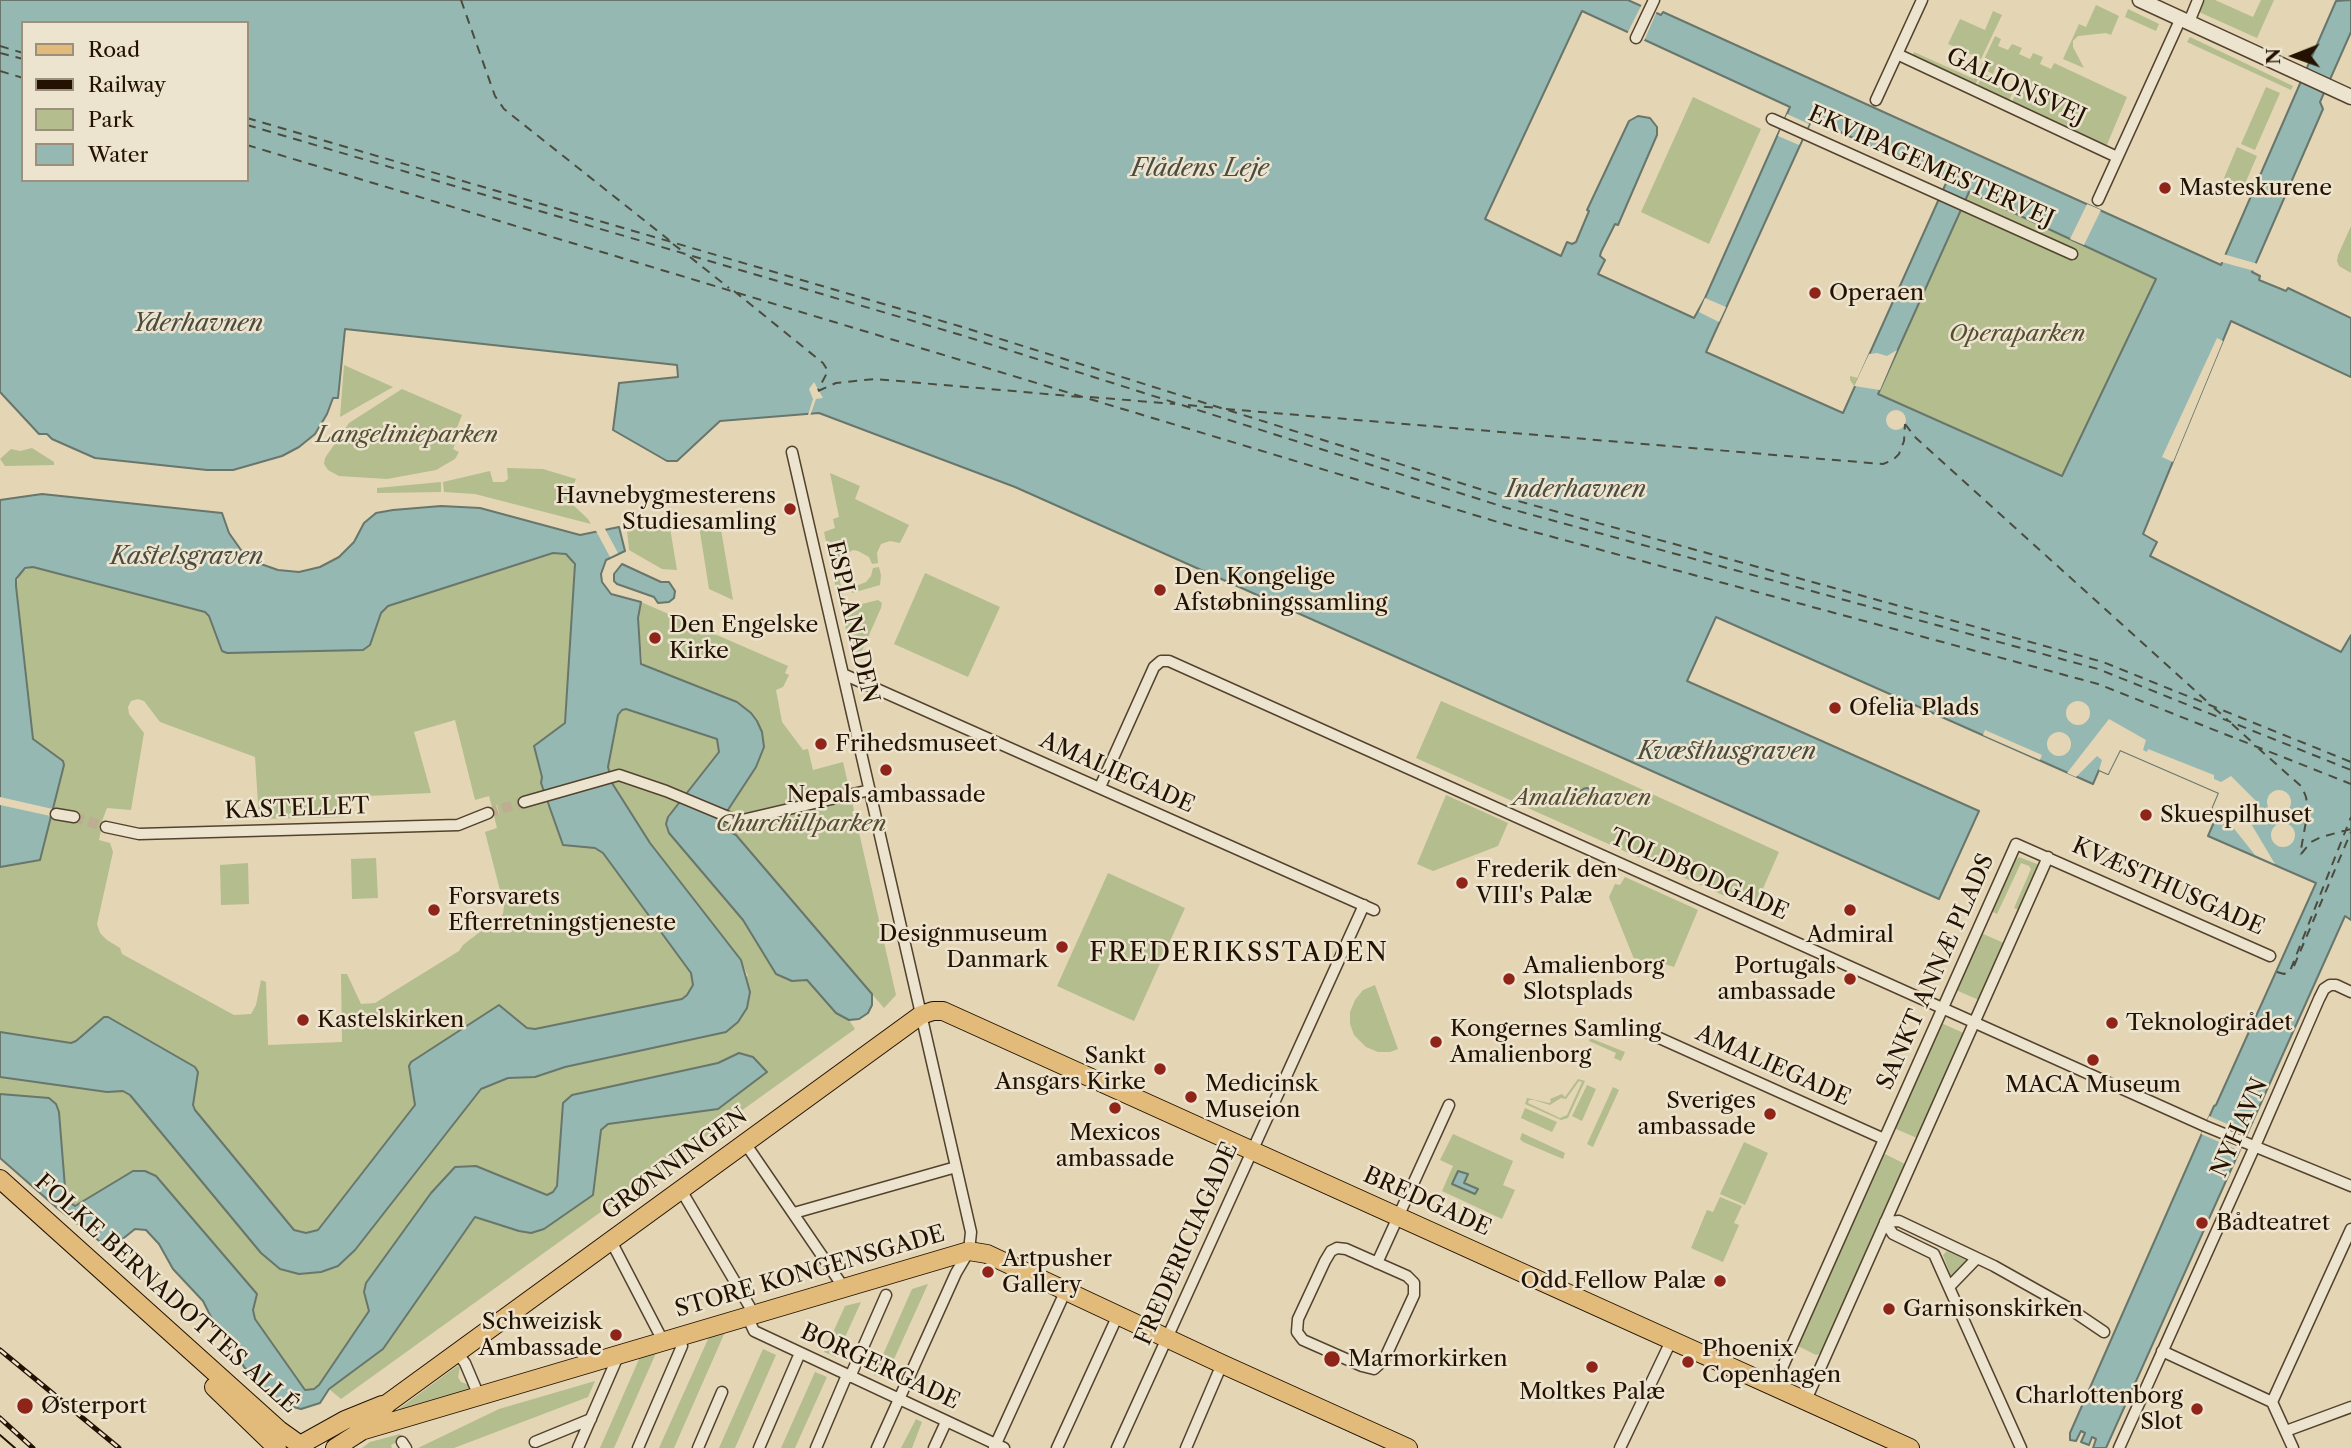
<!DOCTYPE html>
<meta charset="utf-8">
<style>
body{margin:0}
#map{position:relative;width:2351px;height:1448px;overflow:hidden;background:#e4d5b5;font-family:"Libre Caslon Text",serif}
canvas{display:block}
.legend{position:absolute;left:21px;top:21px;width:228px;height:161px;box-sizing:border-box;background:#ede4cf;border:2px solid #9c907d;margin:0;padding:9px 12px;list-style:none;font-size:21px;color:#231201}
.legend li{display:flex;align-items:center;gap:14px;height:35px}
.legend b{width:35px;border:2px solid #9c907d}
.north{position:absolute;left:2260px;top:21px;width:70px;height:70px;-webkit-text-stroke:5px #ede4cf;paint-order:stroke;rotate:269deg;font-size:19px;font-weight:700;line-height:28px;text-align:center;color:#231201}
.north::after{content:'';display:block;margin:auto;width:24px;height:32px;background:#231201;clip-path:polygon(50% 0,100% 100%,50% 72%,0 100%)}
</style>
<div id="map">
<canvas width="2351" height="1448"></canvas>
<ul class="legend">
<li><b style="height:9px;background:#e2ba7a"></b>Road</li>
<li><b style="height:9px;background:#231201"></b>Railway</li>
<li><b style="height:19px;background:#b3bd8e"></b>Park</li>
<li><b style="height:19px;background:#96b8b2"></b>Water</li>
</ul>
<div class="north">N</div>
</div>
<script>
const c = document.querySelector('canvas').getContext('2d');
c.lineJoin = 'round';
function fillPath(path, color) { c.fillStyle = color; c.fill(path, 'evenodd'); }
const shape = rows => new Path2D(rows.map(r => 'M' + r).join(''));
function trace(path, color, width, dash) { c.strokeStyle = color; c.lineWidth = width; c.lineCap = dash ? 'butt' : 'round'; c.setLineDash(dash || []); c.stroke(path); }
function write(font, color, halo, rows, align = 'center') {
  c.font = font + ' "Libre Caslon Text",serif'; c.lineWidth = 5; c.setLineDash([]); c.textBaseline = 'middle'; c.strokeStyle = halo; c.fillStyle = color; for (const [text, x, y, turn = 0] of rows) {
    c.save(); c.translate(x, y); c.rotate((+turn || 0) * Math.PI / 180); c.textAlign = isNaN(turn) ? turn : align; if (halo) c.strokeText(text, 0, 0); c.fillText(text, 0, 0); c.restore();
  }
}
fillPath(shape([
 [2205,0,2215,0,2253,17,2261,0,2274,0,2257,38,2199,12],
 [2096,5,2119,16,2111,35,2106,33,2078,36,2073,41,2073,47,2084,68,2063,59,2079,24,2086,27],
 [2128,9,2159,24,2156,31,2125,17],
 [1993,11,2002,15,1981,59,1948,44,1960,19,1985,30],
 [1995,36,2001,39,1998,46,2008,50,2012,44,2022,48,2019,54,2030,59,2033,53,2043,57,2040,64,2051,69,2054,63,2127,97,2106,147,2011,104,2019,87,2017,85,2021,77,2018,74,2000,65,1996,66,1993,74,1980,68],
 [2190,37,2293,86,2291,90,2187,42],
 [1914,52,1974,79,1979,71,1981,72,1974,88,1912,56],
 [1983,73,1992,78,1990,83,2009,92,2012,87,2015,88,2008,102,1977,87],
 [2266,87,2280,93,2255,150,2241,144],
 [1693,97,1761,129,1709,244,1641,212],
 [2237,147,2257,156,2244,186,2224,178],
 [1969,191,2156,279,2062,476,1878,394,1879,390,1854,386,1850,380,1850,376,1882,384],
 [2351,226,2351,273,2339,266,2337,261,2338,255],
 [344,365,393,387,340,417],
 [402,389,462,415,454,435,458,436,453,449,459,452,455,459,436,470,387,479,339,476,328,470,324,464,325,458,349,423],
 [32,448,54,462,54,465,5,466,0,459,11,449,20,451],
 [507,468,543,469,576,479,569,494,572,504,588,519,591,524,475,494,444,492,443,482,490,471,493,482,504,482,508,479],
 [830,473,860,486,855,499,909,525,900,543,890,541,881,544,877,553,878,563,872,564,869,557,858,551,853,550,840,558,837,568,843,596,838,598,824,532,835,528,833,519,839,517],
 [441,482,441,492,377,493,377,488],
 [669,522,677,570,662,569,629,550,627,530],
 [720,523,720,524,733,600,709,589,700,532,701,528],
 [559,552,571,558,576,571,565,723,535,746,547,804,552,811,563,845,595,848,603,853,691,973,693,985,687,995,682,999,535,1029,528,1028,500,1005,409,1066,415,1105,318,1230,306,1233,295,1230,195,1110,193,1105,198,1072,76,1041,71,1043,0,1032,0,867,40,860,64,765,63,761,33,739,16,586,20,572,32,567,205,612,209,616,222,651,227,653,363,650,370,645,381,613,388,606],
 [138,699,144,701,160,722,255,757,259,819,345,817,345,797,431,793,414,732,455,720,475,800,489,796,492,807,497,805,499,814,494,816,497,828,485,832,504,906,503,914,463,945,459,951,375,1003,361,1004,347,974,341,974,342,1042,268,1045,266,982,261,980,256,1005,251,1014,234,1015,122,954,120,948,107,940,100,933,97,924,113,852,110,843,99,840,101,830,99,829,107,808,131,810,144,733,129,714,128,707,131,701],
 [879,567,881,575,880,585,852,593,851,588,866,582,871,576,873,568],
 [925,573,1000,607,968,677,894,644],
 [878,600,882,603,881,608,857,662,852,660,842,609],
 [641,602,788,666,785,673,789,675,783,687,776,690,782,722,803,750,808,749,813,770,843,762,896,995,884,1008,736,835,726,830,722,819,762,732,751,713,737,702,643,667,638,618],
 [1441,701,1606,773,1779,852,1754,909,1416,758],
 [626,709,717,739,719,752,668,817,743,920,776,974,792,981,807,980,836,1013,849,1020,855,1029,341,1399,329,1389,383,1349,476,1217,519,1231,531,1233,593,1195,601,1130,608,1124,718,1109,767,1071,739,1053,718,1063,563,1103,557,1186,553,1192,547,1195,476,1166,364,1292,369,1310,319,1385,314,1389,305,1390,255,1319,253,1310,256,1294,206,1237,133,1171,75,1206,66,1200,59,1112,55,1104,49,1098,0,1094,0,1077,107,1092,123,1091,130,1095,261,1253,280,1269,355,1250,481,1089,508,1078,535,1077,565,1067,748,976,741,960,650,843,612,783,608,767,618,715,622,710],
 [1446,795,1508,823,1498,846,1433,871,1417,864],
 [2019,857,2037,864,2040,868,2022,911,2014,908,2031,869,2029,866,2021,863,1997,914,1991,911,2015,860],
 [376,858,378,898,352,899,351,859],
 [248,863,249,904,221,905,220,865],
 [1108,873,1185,908,1134,1021,1057,986],
 [1625,877,1698,910,1674,967,1665,964,1662,971,1634,959,1609,897,1615,884,1620,885],
 [1981,933,2006,944,1981,1001,1956,990],
 [1375,985,1398,1049,1390,1052,1378,1052,1366,1047,1354,1035,1350,1024,1350,1012,1355,1000,1363,990],
 [1941,1023,1966,1034,1921,1136,1917,1138,1896,1129,1895,1124],
 [1590,1038,1625,1052,1621,1061,1614,1058,1616,1053,1589,1041],
 [1578,1079,1585,1081,1568,1118,1561,1120,1525,1104,1527,1098,1549,1103,1551,1102,1550,1099,1562,1094,1565,1097],
 [1579,1081,1582,1082,1567,1115,1560,1118,1528,1103,1529,1100,1534,1100,1550,1105,1561,1098,1566,1099],
 [1587,1085,1596,1089,1582,1121,1572,1116],
 [1613,1087,1619,1090,1593,1147,1587,1144],
 [1525,1108,1557,1122,1552,1132,1521,1118],
 [1522,1133,1565,1153,1563,1159,1523,1142,1520,1139],
 [1453,1134,1513,1161,1503,1185,1515,1190,1502,1219,1442,1191,1453,1166,1440,1160],
 [1744,1142,1768,1153,1745,1205,1720,1194],
 [1885,1154,1905,1164,1906,1168,1822,1353,1816,1355,1798,1346,1797,1343,1881,1155],
 [1720,1197,1742,1206,1734,1223,1739,1225,1723,1262,1691,1248,1707,1210,1713,1212],
 [1947,1251,1968,1261,1951,1276,1943,1255],
 [928,1284,885,1379,874,1375,912,1289],
 [861,1302,836,1357,824,1352,845,1306],
 [725,1332,674,1448,659,1448,709,1337],
 [763,1349,776,1355,735,1448,719,1448],
 [656,1353,614,1448,600,1448,640,1357],
 [457,1366,460,1367,458,1377,461,1382,469,1385,468,1390,393,1413],
 [815,1372,827,1377,795,1448,781,1448],
 [595,1381,588,1397,454,1448,418,1448,499,1409],
 [916,1419,922,1422,912,1448,901,1448],
 [400,1434,403,1439,391,1445,392,1448,362,1448,370,1442]
]), '#b3bd8e');
const water = shape([
 [0,0,1628,0,1661,15,1663,12,2221,265,2336,1,2351,0,2351,32,2320,102,2323,109,2252,272,2260,276,2259,280,2286,291,2288,288,2351,318,2351,377,2231,321,2143,534,2157,542,2150,556,2341,652,2351,635,2351,920,2345,916,2106,1448,2093,1448,2096,1439,2092,1437,2089,1445,2081,1442,2085,1433,2081,1431,2076,1441,2070,1440,2070,1433,2214,1106,2216,1105,2316,883,2208,836,2214,822,2208,819,2219,793,2120,750,2108,774,2099,770,2093,784,1716,617,1687,681,1979,811,1939,899,1015,487,819,413,720,421,677,461,667,461,613,430,619,383,678,377,677,365,345,329,338,398,333,398,327,414,315,434,299,447,282,456,233,470,207,470,95,458,52,439,47,434,39,434,0,392,0,0],
 [1582,11,1790,107,1705,298,1694,318,1598,274,1605,260,1600,256,1601,252,1615,224,1618,225,1657,135,1657,127,1650,118,1638,116,1629,121,1587,210,1589,211,1576,242,1572,244,1567,242,1561,256,1485,219,1582,11],
 [23,23,247,23,247,180,23,180,23,23],
 [1812,119,1947,181,1843,413,1706,352,1812,119],
 [1969,192,2156,279,2062,476,1878,394,1969,192],
 [42,494,222,513,229,533,241,550,258,563,278,570,299,572,320,567,339,557,354,542,364,523,376,513,393,510,441,506,480,508,580,535,619,527,625,551,606,560,601,574,602,582,611,594,641,602,638,618,641,664,737,702,751,713,757,721,762,732,764,747,756,767,722,819,726,830,736,835,872,994,872,1005,868,1013,859,1019,849,1020,836,1013,807,980,792,981,776,974,743,920,669,833,666,824,668,817,719,752,717,739,626,709,622,710,618,715,608,767,612,783,650,843,741,960,750,992,747,1008,738,1022,726,1032,565,1067,535,1077,508,1078,481,1089,355,1250,338,1266,321,1272,299,1274,280,1269,261,1253,130,1095,123,1091,107,1092,0,1077,0,1032,71,1043,76,1041,104,1017,108,1017,195,1067,198,1072,193,1105,195,1110,294,1230,306,1233,318,1230,415,1105,409,1066,411,1062,499,1005,527,1028,535,1029,682,999,687,995,693,985,691,973,603,853,595,848,563,845,541,783,542,777,534,746,565,723,575,564,566,554,553,553,388,606,381,613,370,645,363,650,227,653,222,651,209,616,205,612,33,567,25,568,16,579,16,586,33,739,63,761,64,765,40,860,0,867,0,500,42,494],
 [622,564,661,582,669,582,675,591,674,598,669,602,658,603,654,597,617,584,614,581,614,574,622,564],
 '1579 796a8 8 0 1 1 16 0a8 8 0 1 1-16 0Z',
 [739,1053,753,1057,767,1072,718,1109,608,1124,601,1130,593,1195,544,1229,531,1233,519,1231,475,1217,383,1349,329,1389,320,1403,301,1409,278,1403,244,1367,232,1344,212,1319,203,1301,173,1269,159,1244,146,1230,135,1229,115,1245,107,1247,57,1208,0,1158,0,1094,49,1098,56,1104,59,1112,66,1200,75,1206,133,1171,145,1171,156,1176,257,1294,253,1310,255,1319,305,1390,314,1389,319,1385,369,1311,364,1292,366,1283,431,1193,455,1167,476,1166,547,1195,553,1192,557,1186,563,1103,572,1095,718,1063,739,1053],
 [1458,1171,1468,1174,1464,1183,1478,1189,1475,1194,1452,1184,1458,1171]
]);
fillPath(water, '#96b8b2');
trace(water, '#68766b', 2);
fillPath(shape([
 [1642,4,1657,11,1644,41,1627,34],
 [1787,114,1809,124,1799,145,1778,136],
 [2087,204,2101,210,2084,245,2070,239],
 [2223,254,2258,264,2256,270,2258,272,2218,261],
 [1705,298,1726,307,1719,322,1699,312],
 [2217,338,2223,341,2173,462,2162,457],
 [1897,350,1880,390,1854,386,1869,354,1877,353,1887,356],
 [814,382,823,398,816,399,810,416,808,415,813,399,809,389],
 '1886 420a10 10 0 1 1 20 0a10 10 0 1 1-20 0Z',
 [604,527,618,553,610,557,595,529],
 '2066 713a12 12 0 1 1 24 0a12 12 0 1 1-24 0Z',
 [2109,719,2146,740,2143,750,2147,752,2148,749,2214,775,2214,779,2221,782,2231,776,2257,802,2250,822,2275,864,2255,855,2228,821,2222,825,2208,819,2219,793,2120,750,2108,774,2099,770,2102,760,2097,756,2076,777,2067,773],
 [1985,730,2042,755,2040,760,1983,735],
 '2047 744a12 12 0 1 1 24 0a12 12 0 1 1-24 0Z',
 '2267 802a12 12 0 1 1 24 0a12 12 0 1 1-24 0Z',
 [0,797,57,810,55,817,0,805],
 '2271 835a12 12 0 1 1 24 0a12 12 0 1 1-24 0Z',
 [2209,1116,2248,1133,2240,1151,2201,1134]
]), '#e4d5b5');
trace(shape([
 [461,0,495,96,504,109,669,240],
 [0,46,23,53],
 [0,53,23,59],
 [0,71,23,78],
 [247,118,959,326,1518,501,2103,662,2351,762],
 [247,125,961,335,1507,508,2098,669,2351,770],
 [247,145,1501,523,2098,684,2351,784],
 [673,244,685,253],
 [690,257,729,288],
 [734,291,823,363,828,371,818,390],
 [818,391,836,383,875,379,1081,397],
 [1090,397,1175,404],
 [1188,405,1217,408],
 [1226,409,1883,464,1893,460,1899,454,1904,441,1905,424],
 [1905,424,1916,438,2210,704],
 [2214,708,2228,720],
 [2232,724,2254,744],
 [2258,748,2302,787,2306,797,2308,810,2300,855],
 [2301,854,2311,842,2321,837,2351,829],
 [2294,966,2351,832],
 [2277,972,2284,974,2290,971,2351,817]
]), '#4b4c3f', 2, [9, 7]);
trace(shape([
 [488,813,524,802],
 [74,817,106,827]
]), '#bdae91', 10, [10, 5]);
const minor = shape([
 [2189,22,2198,0],
 [1636,38,1654,0],
 [1897,54,2117,157],
 [1876,100,1922,0],
 [1772,119,2072,254],
 [2098,200,2181,18],
 [792,452,971,1232,969,1251,956,1273,877,1448],
 [843,674,1374,910],
 [1100,787,1154,667,1161,661,1169,661,2205,1126,2351,1186],
 [524,802,619,775,666,791,738,821,870,790],
 [56,814,74,817],
 [106,827,139,834,458,825,488,813],
 [1646,1032,1884,1139],
 [745,1143,844,1288],
 [681,1190,754,1314],
 [794,1213,956,1167],
 [611,1241,663,1341],
 [1337,1248,1346,1249,1407,1276,1414,1283,1414,1295,1384,1360,1374,1369,1362,1366,1303,1340,1297,1332,1298,1319,1325,1261,1331,1251,1337,1248],
 [1377,1263,1449,1105],
 [1949,1287,1977,1258],
 [747,1316,754,1331,1004,1448],
 [2162,1351,2272,1402,2293,1448],
 [457,1353,465,1363,479,1396],
 [850,1377,886,1295],
 [1774,1386,2016,844,2270,956],
 [1806,1400,2048,857],
 [2272,1402,2351,1229],
 [2286,1431,2351,1407],
 [402,1442,406,1448],
 [535,1442,591,1419],
 [578,1448,619,1354],
 [638,1448,682,1346],
 [698,1448,722,1392],
 [759,1448,800,1353],
 [816,1448,847,1375],
 [934,1448,946,1422],
 [994,1448,1066,1290],
 [1057,1448,1118,1315],
 [1117,1448,1364,905],
 [1186,1448,1222,1364],
 [1620,1448,1672,1339],
 [2021,1448,1934,1254,1893,1234,1885,1222,1899,1221,1994,1266,2067,1307,2104,1332],
 [2119,1448,2255,1146,2319,999,2324,989,2330,985,2336,985,2351,992]
]);
const tertiary = shape([
 [2140,0,2351,97]
]);
const primary = shape([
 [0,1179,279,1430,300,1445,345,1420,382,1405],
 [214,1387,277,1448],
 [364,1430,969,1251,987,1254,1222,1364,1408,1448],
 [335,1448,363,1430,388,1403,921,1015,933,1011,943,1011,1910,1448]
]);
trace(minor, '#53432e', 13);
trace(tertiary, '#53432e', 17);
trace(primary, '#231201', 20);
trace(minor, '#ede4cf', 10);
trace(tertiary, '#ede4cf', 14);
trace(primary, '#e2ba7a', 18);
trace(shape([
 [0,1435,15,1448]
]), '#231201', 2);
const rail = shape([
 [0,1350,119,1448],
 [0,1418,33,1448]
]);
trace(rail, '#231201', 5);
trace(rail, '#ede4cf', 2.5, [8]);
for (const [x, y, r, color] of [
 [2165,188,7,"#8f2418"],
 [1815,293,7,"#8f2418"],
 [790,509,7,"#8f2418"],
 [1160,590,7,"#8f2418"],
 [655,638,7,"#8f2418"],
 [1835,708,7,"#8f2418"],
 [821,744,7,"#8f2418"],
 [886,770,7,"#8f2418"],
 [2146,815,7,"#8f2418"],
 [1462,883,7,"#8f2418"],
 [434,910,7,"#8f2418"],
 [1850,910,7,"#8f2418"],
 [1062,947,7,"#8f2418"],
 [1509,979,7,"#8f2418"],
 [1850,979,7,"#8f2418"],
 [303,1020,7,"#8f2418"],
 [2112,1023,7,"#8f2418"],
 [1436,1042,7,"#8f2418"],
 [2093,1060,7,"#8f2418"],
 [1160,1069,7,"#8f2418"],
 [1191,1097,7,"#8f2418"],
 [1115,1108,7,"#8f2418"],
 [1770,1114,7,"#8f2418"],
 [2202,1223,7,"#8f2418"],
 [988,1272,7,"#8f2418"],
 [1720,1281,7,"#8f2418"],
 [1889,1309,7,"#8f2418"],
 [616,1335,7,"#8f2418"],
 [1332,1359,9,"#8f2418"],
 [1688,1362,7,"#8f2418"],
 [1592,1367,7,"#8f2418"],
 [25,1406,9,"#8f2418"],
 [2197,1409,7,"#8f2418"]
]) { const dot = new Path2D(); dot.arc(x, y, r, 0, 2 * Math.PI); c.fillStyle = color; c.fill(dot); trace(dot, '#ede4cf', 2.5); }
write('23px', '#231201', '#ede4cf', [
 ["GALIONSVEJ",2016,87,25],
 ["EKVIPAGEMESTERVEJ",1931,167,24],
 ["ESPLANADEN",852,622,77],
 ["AMALIEGADE",1117,773,24],
 ["KASTELLET",297,809,-2],
 ["TOLDBODGADE",1699,875,24],
 ["KVÆSTHUSGADE",2168,887,24],
 ["SANKT ANNÆ PLADS",1936,972,-66],
 ["AMALIEGADE",1773,1066,24],
 ["NYHAVN",2240,1128,-66],
 ["GRØNNINGEN",675,1164,-36],
 ["BREDGADE",1427,1202,24],
 ["FREDERICIAGADE",1187,1244,-66],
 ["STORE KONGENSGADE",810,1272,-16],
 ["FOLKE BERNADOTTES ALLÉ",166,1294,42],
 ["BORGERGADE",880,1367,25]
]);
write('23px', '#231201', '#ede4cf', [
 ["Masteskurene",2179,188],
 ["Operaen",1829,293],
 ["Havnebygmesterens",776,496,"right"],
 ["Studiesamling",776,522,"right"],
 ["Den Kongelige",1174,577],
 ["Afstøbningssamling",1174,603],
 ["Den Engelske",669,625],
 ["Kirke",669,651],
 ["Ofelia Plads",1849,708],
 ["Frihedsmuseet",835,744],
 ["Nepals ambassade",886,795,"center"],
 ["Skuespilhuset",2160,815],
 ["Frederik den",1476,870],
 ["VIII's Palæ",1476,896],
 ["Forsvarets",448,897],
 ["Efterretningstjeneste",448,923],
 ["Designmuseum",1048,934,"right"],
 ["Danmark",1048,960,"right"],
 ["Admiral",1850,935,"center"],
 ["Amalienborg",1523,966],
 ["Slotsplads",1523,992],
 ["Portugals",1836,966,"right"],
 ["ambassade",1836,992,"right"],
 ["Kastelskirken",317,1020],
 ["Teknologirådet",2126,1023],
 ["Kongernes Samling",1450,1029],
 ["Amalienborg",1450,1055],
 ["Sankt",1146,1056,"right"],
 ["Ansgars Kirke",1146,1082,"right"],
 ["Medicinsk",1205,1084],
 ["Museion",1205,1110],
 ["MACA Museum",2093,1085,"center"],
 ["Sveriges",1756,1101,"right"],
 ["ambassade",1756,1127,"right"],
 ["Mexicos",1115,1133,"center"],
 ["ambassade",1115,1159,"center"],
 ["Bådteatret",2216,1223],
 ["Artpusher",1002,1259],
 ["Gallery",1002,1285],
 ["Odd Fellow Palæ",1706,1281,"right"],
 ["Garnisonskirken",1903,1309],
 ["Schweizisk",602,1322,"right"],
 ["Ambassade",602,1348,"right"],
 ["Phoenix",1702,1349],
 ["Copenhagen",1702,1375],
 ["Marmorkirken",1348,1359],
 ["Moltkes Palæ",1592,1392,"center"],
 ["Charlottenborg",2183,1396,"right"],
 ["Slot",2183,1422,"right"],
 ["Østerport",41,1406]
], 'left');
write('italic 23px', '#554e32', '#ede4cf', [
 ["Operaparken",2017,334],
 ["Langelinieparken",407,435],
 ["Amaliehaven",1582,798],
 ["Churchillparken",801,824]
]);
write('italic 24px', '#4b4c3f', '#ede4cf', [
 ["Flådens Leje",1200,169],
 ["Yderhavnen",198,324],
 ["Inderhavnen",1576,490],
 ["Kastelsgraven",187,557],
 ["Kvæsthusgraven",1727,752]
]);
c.letterSpacing = '2px';
write('26px', '#231201', '#ede4cf', [
 ["FREDERIKSSTADEN",1239,953]
]);
c.letterSpacing = '0px';
</script>
